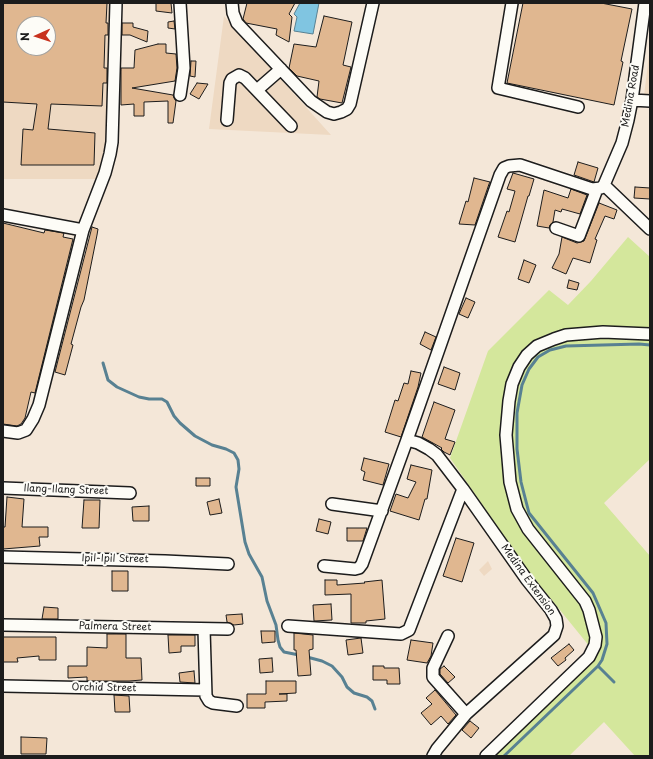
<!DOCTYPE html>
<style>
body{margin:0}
#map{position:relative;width:653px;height:759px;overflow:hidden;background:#f4e7d8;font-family:"Playpen Sans",sans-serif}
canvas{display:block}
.frame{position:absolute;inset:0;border:4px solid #1c1c1c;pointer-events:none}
.north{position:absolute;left:16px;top:16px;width:40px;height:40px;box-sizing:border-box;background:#fdfcf7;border:1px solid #a3a29f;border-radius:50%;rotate:267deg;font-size:11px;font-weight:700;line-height:16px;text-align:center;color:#1c1c1c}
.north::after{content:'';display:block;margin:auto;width:14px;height:18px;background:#c8321e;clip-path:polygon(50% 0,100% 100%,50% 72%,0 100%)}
</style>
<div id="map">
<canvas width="653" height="759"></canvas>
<div class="frame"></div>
<div class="north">N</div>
</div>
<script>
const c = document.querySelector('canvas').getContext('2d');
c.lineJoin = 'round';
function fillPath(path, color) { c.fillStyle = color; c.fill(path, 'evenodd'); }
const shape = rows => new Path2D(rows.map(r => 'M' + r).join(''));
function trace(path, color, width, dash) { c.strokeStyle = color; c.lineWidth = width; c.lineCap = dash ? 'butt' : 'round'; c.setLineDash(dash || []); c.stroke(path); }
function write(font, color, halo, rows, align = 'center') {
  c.font = font + ' "Playpen Sans",sans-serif'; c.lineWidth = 4; c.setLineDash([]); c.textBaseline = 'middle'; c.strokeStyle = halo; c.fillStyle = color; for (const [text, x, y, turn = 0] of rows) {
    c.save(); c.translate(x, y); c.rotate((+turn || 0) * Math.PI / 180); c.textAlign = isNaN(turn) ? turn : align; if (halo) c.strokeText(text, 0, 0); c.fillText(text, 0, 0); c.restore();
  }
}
fillPath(shape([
 [3,3,115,3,108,179,3,179],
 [24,24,48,24,48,48,24,48],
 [224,16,331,135,209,129],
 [650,46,650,97,644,96],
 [488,561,492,569,484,576,479,570]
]), '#eed9c2');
fillPath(shape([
 [628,237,650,257,650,330,565,331,536,340,523,350,513,364,508,381,500,431,501,459,513,514,522,531,581,605,585,614,589,633,590,647,529,572,450,458,488,351,549,290,568,305,591,281],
 [602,335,650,339,650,459,604,503,650,556,650,756,635,756,604,722,569,756,494,756,596,656,600,649,602,639,601,630,595,612,590,602,523,515,518,496,512,454,510,427,516,387,525,366,537,353,548,346,568,339]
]), '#d4e79c');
const water = shape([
 [300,3,319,3,313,34,294,31,297,17,294,14,300,3]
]);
fillPath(water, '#80c5e1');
trace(water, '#588192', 1);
trace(shape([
 [103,363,108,380,117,387,139,397,149,399,162,399,167,402,174,416,180,423,195,436,212,445,226,449,234,453,238,460,239,469,236,487,245,542,249,554,262,577,267,601,276,625,278,640,280,647,284,652,299,655],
 [307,657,322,661,332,666,342,677,347,687,354,693,367,697,372,701,375,709],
 [598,666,614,682],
 [504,756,598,666,602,660,607,644,606,623,593,593,529,513,521,482,517,449,517,413,522,385,529,369,538,357,550,350,566,346,639,344,650,345]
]), '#588192', 3);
const building = shape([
 [3,3,107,3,106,23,108,23,108,35,105,35,104,68,107,68,107,83,103,83,102,106,51,104,48,129,95,133,94,165,21,165,23,129,33,130,37,104,3,102,3,3],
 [24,24,48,24,48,48,24,48,24,24],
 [156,3,171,3,172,13,156,11,156,3],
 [247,3,295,3,289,14,292,17,289,42,276,35,277,29,246,23,243,19,247,3],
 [523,3,601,3,632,9,621,61,623,62,614,105,507,83,523,3],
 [324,16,352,22,343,65,351,67,342,103,320,99,317,97,319,81,297,76,289,68,294,44,316,47,324,16],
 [174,21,175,29,168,28,168,22,174,21],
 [122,23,133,23,133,27,148,31,147,42,130,35,122,35,122,23],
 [158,44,166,44,166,53,176,54,177,68,175,81,132,88,173,95,174,98,176,101,173,123,168,123,168,101,144,102,144,116,134,116,134,104,121,105,121,68,134,68,135,50,158,44],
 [191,61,196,61,195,77,190,76,191,61],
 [197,83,208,84,199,99,190,94,197,83],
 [578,162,598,168,594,182,574,175,578,162],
 [513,173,534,179,529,196,528,196,515,242,498,237,507,211,509,212,515,191,507,189,513,173],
 [474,178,490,182,489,184,475,225,459,224,466,201,468,202,474,178],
 [635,187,650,188,650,199,634,198,635,187],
 [571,189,587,195,580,214,562,209,561,212,555,210,553,222,550,225,549,228,537,226,544,190,568,198,571,189],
 [599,203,617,210,614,219,605,216,595,239,597,240,590,263,573,258,566,274,552,268,559,254,562,237,577,243,584,241,599,203],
 [3,223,44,233,45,230,64,233,63,237,73,239,35,393,31,392,25,418,21,424,17,426,3,424,3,223],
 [92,227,98,229,97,235,84,300,81,307,71,344,73,345,65,375,55,372,92,227],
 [524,260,536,265,529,283,518,279,524,260],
 [569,280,579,283,577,290,567,288,569,280],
 [466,298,475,302,468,318,459,314,466,298],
 [425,332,436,337,431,350,420,344,425,332],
 [444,367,460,373,455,390,438,384,444,367],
 [411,371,421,373,418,387,401,437,385,432,395,400,398,401,404,383,408,384,411,371],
 [434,402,455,410,445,439,455,442,450,455,444,452,441,449,442,448,422,437,434,402],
 [364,458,389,464,383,485,363,480,365,472,361,470,364,458],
 [411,465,432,470,427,499,425,499,419,520,390,511,396,494,408,498,416,482,407,479,411,465],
 [196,478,210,478,210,486,196,486,196,478],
 [7,497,24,499,22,527,48,527,48,537,39,537,40,546,3,549,3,527,5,527,7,497],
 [219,499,222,513,210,515,207,502,219,499],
 [84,500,100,500,99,528,82,528,84,500],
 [149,506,149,521,133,521,132,507,149,506],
 [319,519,331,522,328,534,316,531,319,519],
 [347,528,367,528,363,541,347,541,347,528],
 [456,538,474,543,462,582,443,576,456,538],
 [112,571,128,571,128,591,112,591,112,571],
 [325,580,337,580,337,585,365,583,364,582,382,580,385,619,366,621,366,623,351,623,351,594,325,595,325,580],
 [331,604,332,620,314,621,313,605,331,604],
 [44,607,58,608,58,619,42,619,44,607],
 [242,614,243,624,234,625,227,622,226,615,242,614],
 [261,631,275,631,275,642,262,643,261,631],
 [294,633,313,635,313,649,309,650,311,675,298,676,296,650,294,650,294,633],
 [107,634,126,634,126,658,141,658,142,680,129,681,87,681,87,677,68,678,68,666,87,666,87,647,107,648,107,634],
 [168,635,195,635,195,646,181,646,181,652,169,653,168,635],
 [3,637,56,637,56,660,39,660,39,656,17,658,18,662,3,662,3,637],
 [361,638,363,653,348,655,346,640,361,638],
 [411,640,433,643,431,656,427,663,407,660,411,640],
 [569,644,574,650,565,658,566,660,558,666,551,658,569,644],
 [272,658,273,672,260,673,259,659,272,658],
 [373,666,384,666,384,668,399,668,400,684,387,684,387,680,373,680,373,666],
 [444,666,455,677,448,683,440,674,440,669,444,666],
 [194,671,195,683,180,682,179,673,194,671],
 [266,681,296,681,296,693,279,694,287,694,287,701,265,702,265,708,247,708,247,694,266,694,266,681],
 [435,690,456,715,448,724,441,716,431,725,421,713,432,704,426,698,435,690],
 [114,695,129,696,130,712,115,712,114,695],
 [470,721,479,728,471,738,462,730,470,721],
 [21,737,47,738,46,754,21,754,21,737]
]);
fillPath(building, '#e0b790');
trace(building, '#1c1c1c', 1);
const minor = shape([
 [180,3,184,68,180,95],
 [232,3,233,13,237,23,311,101,327,112,334,114,341,112,347,109,350,104,373,3],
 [512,3,498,88,578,107],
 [257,90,281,69],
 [632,100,650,101],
 [227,120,230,83,232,79,239,75,245,78,291,126],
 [604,185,650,229],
 [3,215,83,230],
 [556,228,579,236,597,189],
 [3,431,18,433,26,430,33,419,39,405,83,230,105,173,110,154,112,142,116,3],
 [407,440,418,443,429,449,437,455,463,489,527,580,551,610,556,619,557,626,554,635,466,714,437,749,433,756],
 [3,488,130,493],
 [332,504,382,511],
 [3,557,165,561,228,564],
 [324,566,355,569,359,568,362,564,407,440,500,175,504,168,509,166,520,165,592,189,601,188,604,185,622,143,628,120,632,100,645,3],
 [3,625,228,629],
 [288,626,401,634,409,630,463,489],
 [204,629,206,696,209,701,213,703,237,706],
 [448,636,433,668,433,677,466,714],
 [3,686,205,690],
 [486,756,589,657,595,645,596,637,589,610,585,601,528,529,517,509,510,482,506,435,509,401,512,384,519,367,527,355,537,346,554,339,566,335,603,332,650,334]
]);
trace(minor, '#1c1c1c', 14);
trace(minor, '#fdfcf7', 11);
write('10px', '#1c1c1c', '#fdfcf7', [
 ["Medina Road",631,96,-80],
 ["Ilang-Ilang Street",66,490,2],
 ["Ipil-Ipil Street",115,559,1],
 ["Medina Extension",528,580,54],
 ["Palmera Street",115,627,1],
 ["Orchid Street",104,688,1]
]);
</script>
